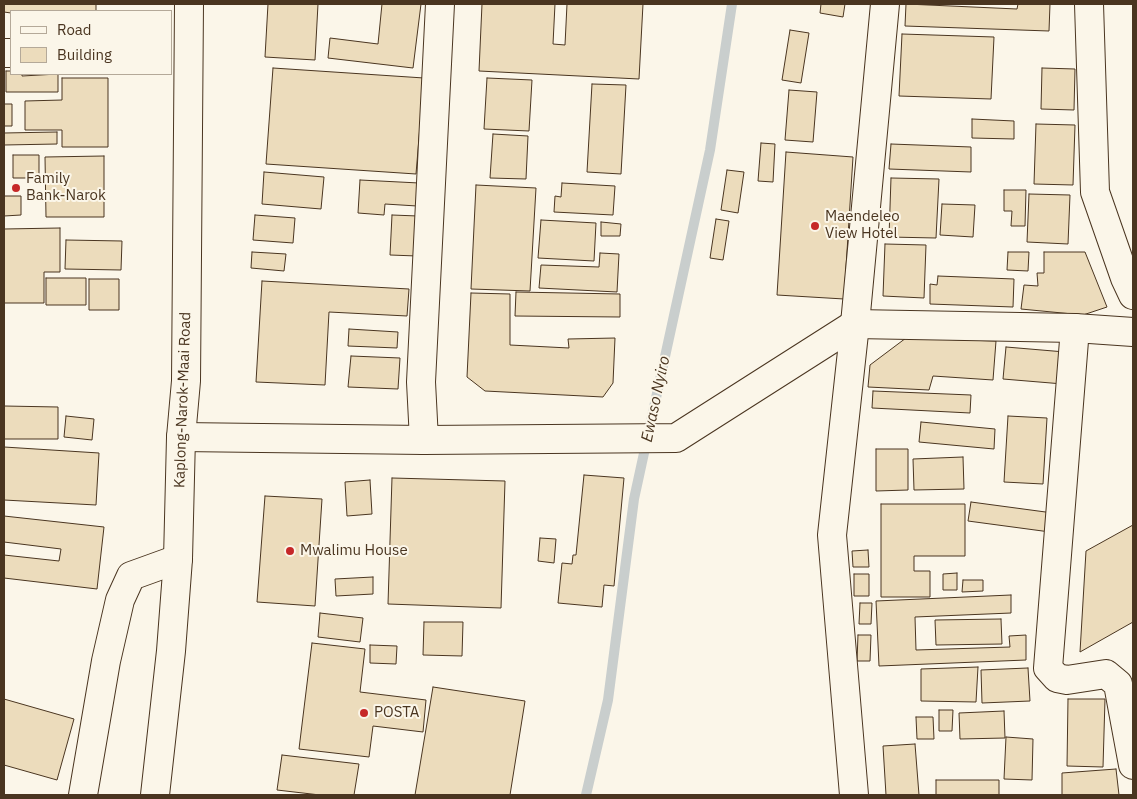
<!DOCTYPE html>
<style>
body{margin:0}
#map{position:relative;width:1137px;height:799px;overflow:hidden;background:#fbf6e9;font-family:"IBM Plex Sans",sans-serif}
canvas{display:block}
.frame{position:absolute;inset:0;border:5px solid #4a3520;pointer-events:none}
.legend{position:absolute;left:10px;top:10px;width:162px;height:65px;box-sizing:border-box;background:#fbf6e9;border:1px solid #b4a999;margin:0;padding:6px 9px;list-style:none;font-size:15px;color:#4a3520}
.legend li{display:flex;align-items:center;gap:10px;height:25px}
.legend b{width:25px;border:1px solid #b4a999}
</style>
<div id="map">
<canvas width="1137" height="799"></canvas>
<div class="frame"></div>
<ul class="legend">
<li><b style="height:6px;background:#fbf6e9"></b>Road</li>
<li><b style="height:14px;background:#ecdcbc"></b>Building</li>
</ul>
</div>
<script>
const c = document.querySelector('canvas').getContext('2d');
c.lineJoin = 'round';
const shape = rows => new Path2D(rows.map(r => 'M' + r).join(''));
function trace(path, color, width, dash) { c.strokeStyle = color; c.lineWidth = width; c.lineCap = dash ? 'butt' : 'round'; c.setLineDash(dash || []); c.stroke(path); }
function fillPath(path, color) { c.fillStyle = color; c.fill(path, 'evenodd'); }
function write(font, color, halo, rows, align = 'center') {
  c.font = font + ' "IBM Plex Sans",sans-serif'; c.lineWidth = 4; c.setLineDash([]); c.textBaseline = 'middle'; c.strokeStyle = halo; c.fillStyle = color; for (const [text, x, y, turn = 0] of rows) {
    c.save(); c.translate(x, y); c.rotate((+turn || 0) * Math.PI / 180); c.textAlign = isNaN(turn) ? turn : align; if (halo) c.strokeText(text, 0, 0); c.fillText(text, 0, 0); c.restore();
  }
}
trace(shape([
 [586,795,608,700,634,499,710,150,732,4]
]), '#c9cecd', 10);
const building = shape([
 [4,4,96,4,96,11,11,13,4,12,4,4],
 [268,4,318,4,315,60,265,57,268,4],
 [382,4,421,4,413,68,328,58,330,38,378,44,382,4],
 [482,4,555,4,553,44,565,45,567,4,643,4,639,79,479,71,482,4],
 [821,4,845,4,843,17,820,13,821,4],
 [906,4,1017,9,1018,4,1050,4,1049,31,905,26,906,4],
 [790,30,809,33,801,83,782,80,790,30],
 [902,34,994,37,991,99,899,96,902,34],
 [273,68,424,78,416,174,266,164,273,68],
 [1042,68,1075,69,1074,110,1041,109,1042,68],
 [6,71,11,71,11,74,22,74,22,76,58,74,58,92,6,92,6,71],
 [62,78,108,78,108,147,62,147,62,130,25,130,25,101,62,100,62,78],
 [487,78,532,80,529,131,484,129,487,78],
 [592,84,626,85,621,174,587,172,592,84],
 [789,90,817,92,813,142,785,140,789,90],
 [4,104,12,104,12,126,4,126,4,104],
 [972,119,1014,121,1014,139,972,138,972,119],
 [1036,124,1075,125,1073,185,1034,184,1036,124],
 [57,132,57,144,4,145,4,133,57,132],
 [493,134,528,136,526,179,490,178,493,134],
 [761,143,775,144,773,182,758,181,761,143],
 [891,144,971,147,971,172,889,169,891,144],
 [786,152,853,157,844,299,777,295,786,152],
 [13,155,39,155,39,178,13,178,13,155],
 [104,156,104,217,46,217,45,157,104,156],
 [727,170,744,172,738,213,721,210,727,170],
 [264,172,324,177,321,209,262,204,264,172],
 [891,178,939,179,936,238,889,237,891,178],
 [360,180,419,183,417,206,385,204,384,215,358,213,360,180],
 [562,183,615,186,613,215,554,212,555,196,561,197,562,183],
 [476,185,536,188,530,291,471,289,476,185],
 [1004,190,1026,190,1025,226,1011,226,1012,211,1004,211,1004,190],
 [1029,194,1070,195,1068,244,1027,242,1029,194],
 [4,196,21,196,21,215,4,216,4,196],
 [942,204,975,205,973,237,940,235,942,204],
 [255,215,295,218,293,243,253,240,255,215],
 [392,215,418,216,417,256,390,255,392,215],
 [716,219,729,221,723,260,710,258,716,219],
 [541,220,596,223,594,261,538,258,541,220],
 [601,222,621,224,620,236,601,236,601,222],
 [60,228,60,272,44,272,44,303,4,303,4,229,60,228],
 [66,240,122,241,121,270,65,269,66,240],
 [885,244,926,245,924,298,883,296,885,244],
 [252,252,286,254,284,271,251,268,252,252],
 [1008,252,1029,252,1028,271,1007,270,1008,252],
 [1044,252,1085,252,1107,307,1083,315,1021,309,1024,285,1038,286,1037,273,1044,273,1044,252],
 [600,253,619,254,617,292,539,288,541,265,599,267,600,253],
 [938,276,1014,279,1013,307,930,304,930,284,937,285,938,276],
 [46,278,86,278,86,305,46,305,46,278],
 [89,279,119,279,119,310,89,310,89,279],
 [262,281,409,289,407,316,329,312,325,385,256,382,262,281],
 [516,292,620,294,620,317,515,316,516,292],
 [471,293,510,294,510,345,569,348,568,339,615,338,613,383,603,397,485,391,467,377,471,293],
 [349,329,398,332,397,348,348,346,349,329],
 [906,338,996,341,993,380,933,376,929,390,868,387,870,365,906,338],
 [1006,347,1065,352,1063,384,1003,379,1006,347],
 [351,356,400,358,398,389,348,387,351,356],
 [873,391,971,395,970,413,872,408,873,391],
 [4,406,58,407,58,439,4,439,4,406],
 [66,416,94,419,92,440,64,437,66,416],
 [1008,416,1047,418,1043,484,1004,482,1008,416],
 [921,422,995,429,994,449,919,442,921,422],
 [4,447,99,453,96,505,4,500,4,447],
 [876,449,908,449,908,490,876,491,876,449],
 [963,457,964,489,914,490,913,459,963,457],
 [584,475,624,478,614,586,604,585,602,607,558,603,562,563,572,564,573,555,576,555,584,475],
 [392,478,505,481,501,608,388,604,392,478],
 [370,480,372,514,347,516,345,482,370,480],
 [265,496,322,499,315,606,257,602,265,496],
 [971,502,1053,513,1050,532,968,521,971,502],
 [881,504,965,504,965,556,914,556,914,571,930,571,930,597,881,597,881,504],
 [4,516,104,527,97,589,4,578,4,555,59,561,61,549,4,542,4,516],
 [1133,525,1133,622,1080,652,1086,551,1133,525],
 [540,538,556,539,554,563,538,561,540,538],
 [868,550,869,567,853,567,852,551,868,550],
 [957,573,957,590,943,590,943,574,957,573],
 [854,574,869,574,869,596,854,596,854,574],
 [373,577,373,594,336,596,335,579,373,577],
 [963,580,983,580,983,591,962,592,963,580],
 [1011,595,1011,613,915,617,916,650,1010,647,1009,636,1026,635,1026,660,879,666,876,601,1011,595],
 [860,603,872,603,871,624,859,624,860,603],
 [320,613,363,618,360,642,318,637,320,613],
 [1001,619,1002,644,936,645,935,620,1001,619],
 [424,622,463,622,462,656,423,655,424,622],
 [858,635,871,635,870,661,857,661,858,635],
 [312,643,365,649,360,692,426,700,423,732,373,726,369,757,299,749,312,643],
 [370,645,397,646,396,664,370,663,370,645],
 [978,667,976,702,921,701,921,669,978,667],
 [1028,668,1030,701,982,703,981,670,1028,668],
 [433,687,525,701,510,795,415,795,433,687],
 [4,699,74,719,57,780,4,765,4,699],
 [1068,699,1105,699,1103,767,1067,766,1068,699],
 [939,710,953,710,952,731,939,731,939,710],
 [1004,711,1005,738,960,739,959,713,1004,711],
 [916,717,933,717,934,739,917,739,916,717],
 [1006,737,1033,739,1032,780,1004,779,1006,737],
 [915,744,919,795,886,795,883,746,915,744],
 [282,755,359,764,354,795,320,795,277,790,282,755],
 [1116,769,1119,795,1062,795,1062,773,1116,769],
 [936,780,999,780,999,795,936,795,936,780]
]);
fillPath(building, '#ecdcbc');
trace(building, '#4a3520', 1);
const street = shape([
 [4,53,11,53],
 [1075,328,1048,668,1057,678,1067,680,1106,674,1118,684,1133,765],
 [424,440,421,382,440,4],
 [83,795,106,661,120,600,131,576,178,559],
 [854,795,832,535,855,324,885,4]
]);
const secondary = shape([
 [1089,4,1095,192,1125,278,1133,295],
 [181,437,424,440,676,438,855,324,1075,328,1133,332]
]);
const highway = shape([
 [155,795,171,651,178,559,181,437,186,381,189,4]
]);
trace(street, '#4a3520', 30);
trace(secondary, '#4a3520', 30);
trace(highway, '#4a3520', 30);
trace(street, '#fbf6e9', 28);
trace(secondary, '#fbf6e9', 28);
trace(highway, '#fbf6e9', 28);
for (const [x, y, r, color] of [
 [16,188,5,"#c62828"],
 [815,226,5,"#c62828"],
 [290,551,5,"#c62828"],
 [364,713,5,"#c62828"]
]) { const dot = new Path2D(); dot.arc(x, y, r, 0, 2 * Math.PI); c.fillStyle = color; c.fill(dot); trace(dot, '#fbf6e9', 2); }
write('15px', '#4a3520', '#fbf6e9', [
 ["Family",26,179],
 ["Bank-Narok",26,196],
 ["Maendeleo",825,217],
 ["View Hotel",825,234],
 ["Mwalimu House",300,551],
 ["POSTA",374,713]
], 'left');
write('15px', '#4a3520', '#fbf6e9', [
 ["Kaplong-Narok-Maai Road",183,400,-88]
]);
write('italic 16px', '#4a3520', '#fbf6e9', [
 ["Ewaso Nyiro",656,399,-78]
]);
</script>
